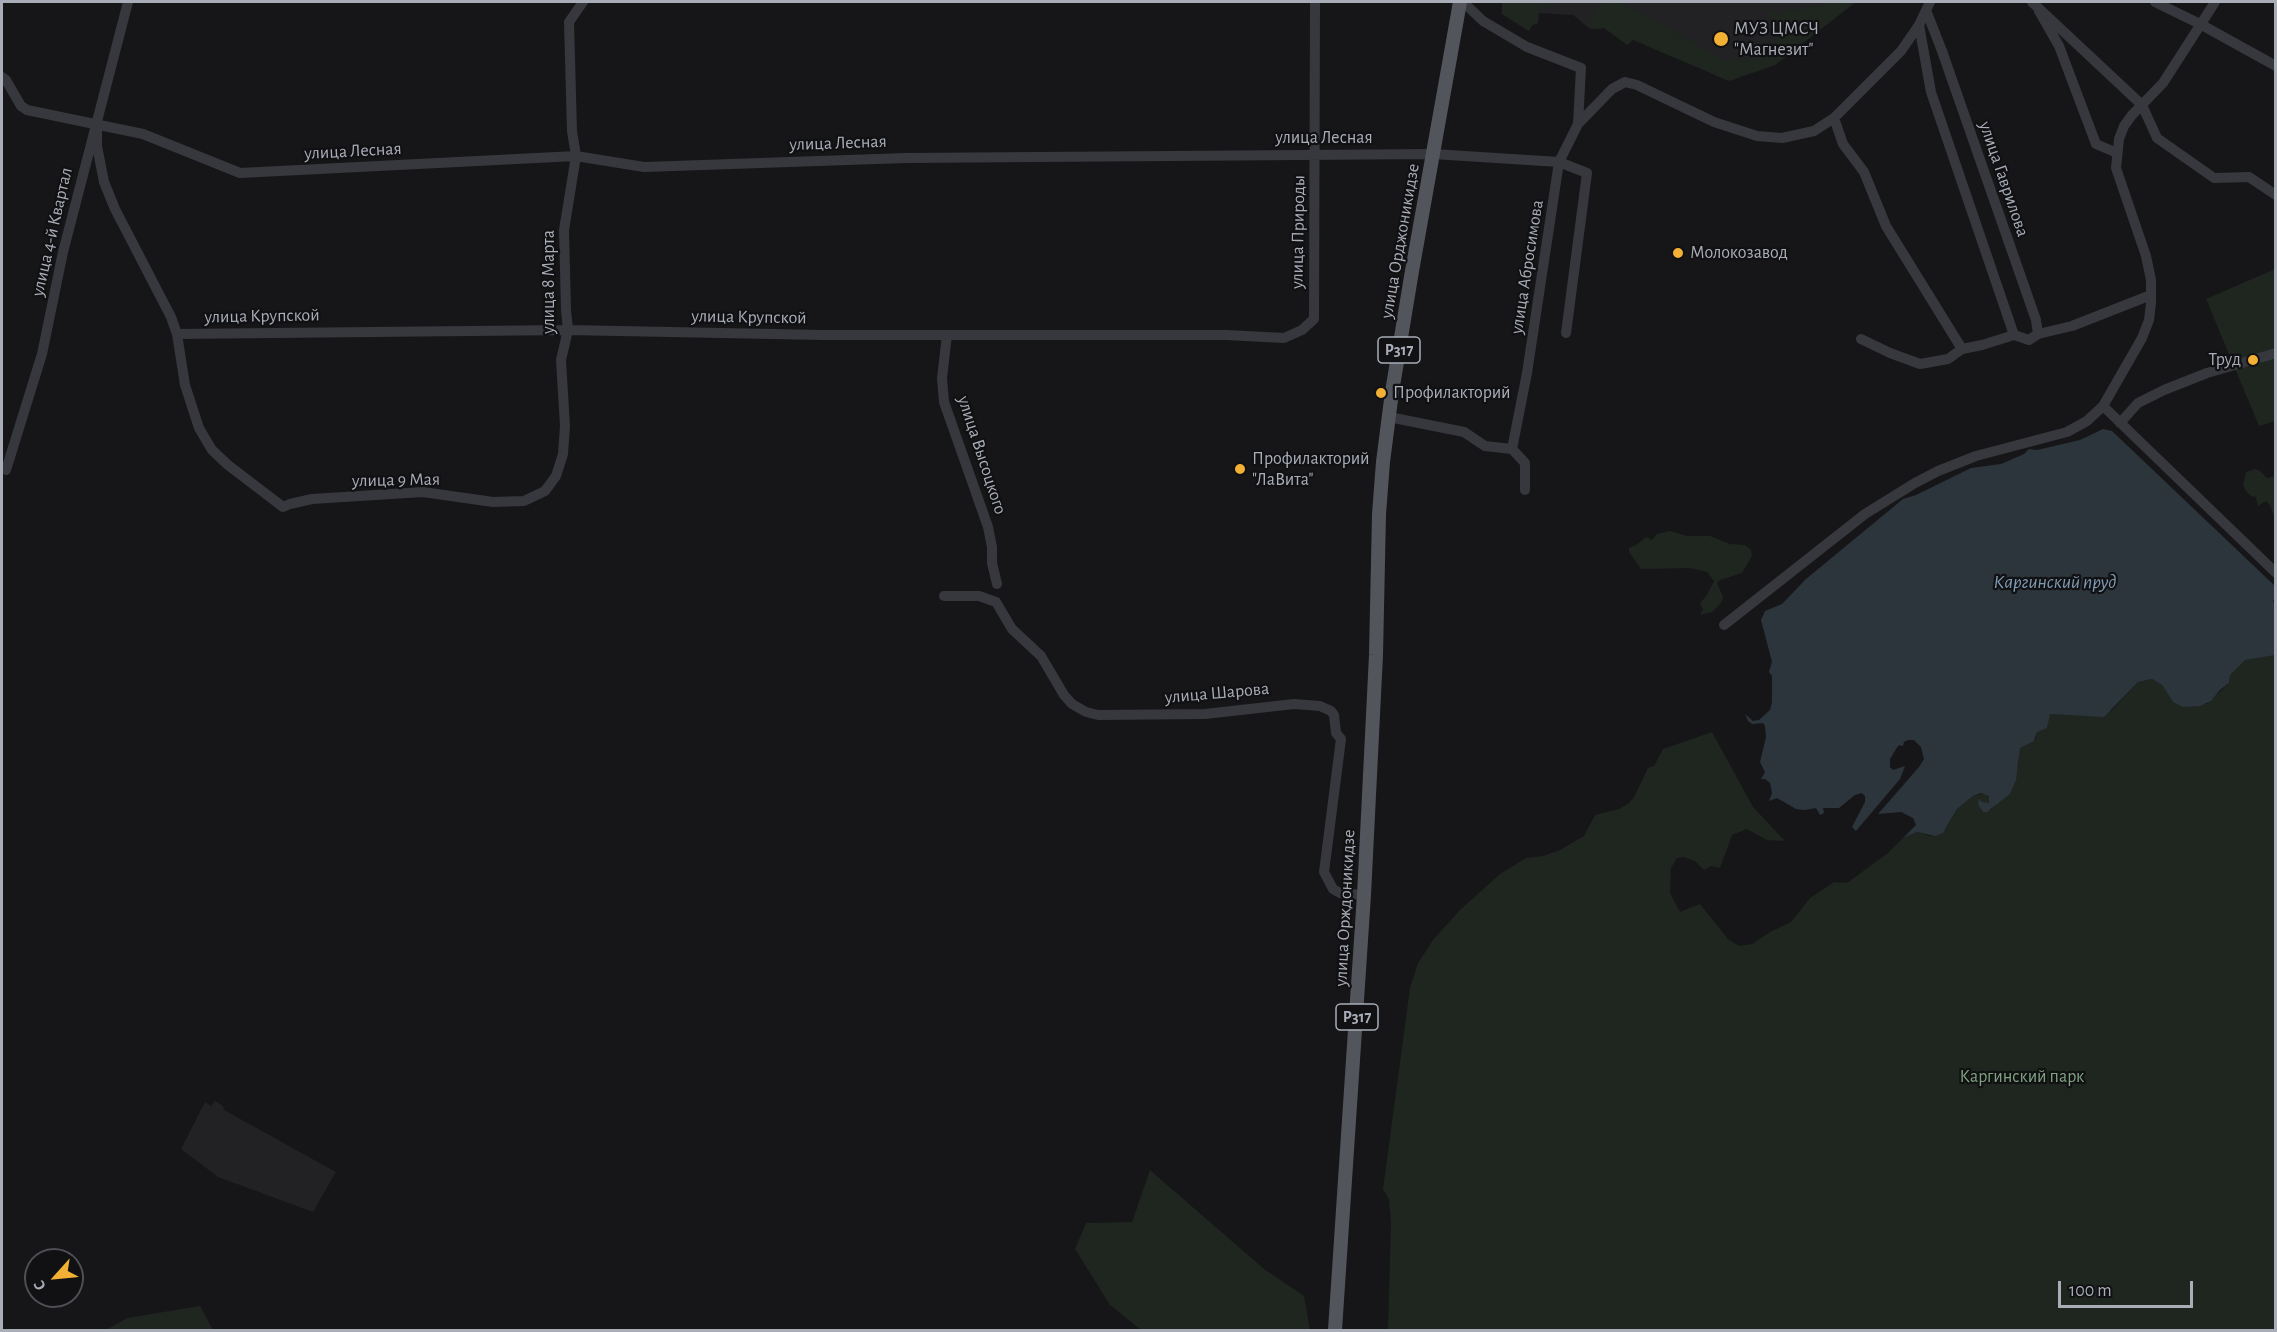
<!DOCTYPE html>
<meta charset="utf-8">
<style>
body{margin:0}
#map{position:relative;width:2277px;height:1332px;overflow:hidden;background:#161618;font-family:"Alegreya Sans",sans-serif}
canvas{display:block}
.frame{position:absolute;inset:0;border:3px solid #a8adb8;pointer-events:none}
.north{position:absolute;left:24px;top:1248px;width:60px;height:60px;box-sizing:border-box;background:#111113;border:2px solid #4d4f55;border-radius:50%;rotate:243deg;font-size:16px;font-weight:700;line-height:24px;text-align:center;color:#a8adb8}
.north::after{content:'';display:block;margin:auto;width:21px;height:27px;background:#f2b134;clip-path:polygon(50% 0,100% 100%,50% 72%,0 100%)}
.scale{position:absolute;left:2058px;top:1281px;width:135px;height:27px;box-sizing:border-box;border:3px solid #a8adb8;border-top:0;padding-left:8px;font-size:18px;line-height:21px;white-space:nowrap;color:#a8adb8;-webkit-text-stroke:4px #111113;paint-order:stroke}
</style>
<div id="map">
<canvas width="2277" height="1332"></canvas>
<div class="frame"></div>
<div class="north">С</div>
<div class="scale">100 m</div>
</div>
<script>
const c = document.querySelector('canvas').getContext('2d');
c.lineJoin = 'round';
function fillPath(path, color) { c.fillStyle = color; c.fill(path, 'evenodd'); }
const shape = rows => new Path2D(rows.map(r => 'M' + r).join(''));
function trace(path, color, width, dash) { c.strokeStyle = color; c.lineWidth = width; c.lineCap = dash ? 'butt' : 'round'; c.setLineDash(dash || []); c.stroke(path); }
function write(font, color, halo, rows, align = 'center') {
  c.font = font + ' "Alegreya Sans",sans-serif'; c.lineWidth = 4.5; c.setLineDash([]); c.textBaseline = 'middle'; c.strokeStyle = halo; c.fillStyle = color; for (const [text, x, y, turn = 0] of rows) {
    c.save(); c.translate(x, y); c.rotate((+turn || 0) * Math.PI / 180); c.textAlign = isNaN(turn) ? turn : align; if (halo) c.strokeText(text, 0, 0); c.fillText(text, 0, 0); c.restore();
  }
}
fillPath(shape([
 [1502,2,1856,2,1775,65,1729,81,1608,28,1590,29,1573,15,1539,13,1538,23,1532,25,1529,31,1502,14],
 [215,1101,223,1106,224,1110,336,1172,313,1212,218,1177,181,1149,205,1102,211,1106]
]), '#222225');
fillPath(shape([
 [1502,2,1550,2,1549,8,1539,7,1538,23,1532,25,1529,31,1502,14],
 [1603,2,1621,2,1724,60,1738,60,1766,56,1779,29,1779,22,1767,13,1765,9,1781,15,1788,9,1795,10,1820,5,1826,2,1855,2,1775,65,1729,81,1633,40,1627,45,1604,28,1593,29,1587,25],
 [2275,269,2275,421,2259,426,2206,299],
 [2255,469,2260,471,2267,478,2275,476,2275,519,2270,505,2266,501,2258,506,2256,497,2251,496,2246,491,2243,485,2246,472],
 [1670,531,1687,536,1710,536,1730,544,1745,545,1751,550,1752,556,1742,573,1720,580,1717,583,1723,597,1721,603,1712,612,1700,615,1703,609,1700,603,1707,595,1714,581,1707,572,1690,568,1641,569,1629,552,1629,548,1636,545,1646,537,1652,540,1657,534],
 [2268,655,2275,655,2275,1330,1388,1330,1391,1223,1389,1199,1383,1189,1410,988,1418,963,1433,940,1460,910,1500,874,1526,858,1543,856,1560,850,1584,836,1595,815,1619,809,1629,803,1634,797,1648,768,1654,766,1663,749,1712,732,1753,807,1785,841,1767,840,1747,829,1732,835,1720,868,1711,866,1704,870,1695,861,1684,857,1677,858,1671,868,1670,893,1680,912,1700,904,1728,939,1739,946,1752,944,1770,932,1791,922,1810,898,1834,882,1847,883,1888,853,1903,838,1917,832,1931,836,1946,829,1957,809,1973,796,1986,793,1989,796,1989,803,1978,804,1991,810,2000,800,2006,797,2018,768,2019,748,2036,739,2037,732,2042,729,2050,714,2111,711,2138,682,2152,679,2162,685,2173,702,2207,704,2229,683,2230,675,2239,665,2245,660],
 [1150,1170,1264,1269,1304,1296,1310,1330,1141,1330,1110,1305,1075,1249,1086,1223,1132,1222],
 [200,1306,213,1330,106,1330,127,1318]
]), '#1e261f');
fillPath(shape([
 [2103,429,2112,431,2275,586,2275,598,2273,601,2275,604,2275,655,2245,660,2230,675,2229,683,2220,690,2211,701,2200,706,2183,707,2173,702,2162,685,2152,679,2138,682,2104,717,2050,714,2047,728,2037,732,2034,741,2020,748,2016,780,2010,794,1987,812,1983,812,1978,804,1979,799,1982,802,1989,803,1989,796,1981,793,1973,796,1957,809,1943,833,1935,836,1917,832,1903,838,1916,825,1913,818,1901,812,1878,814,1919,767,1924,759,1921,747,1914,740,1908,740,1904,742,1903,746,1899,745,1896,749,1890,759,1890,767,1893,770,1905,766,1900,779,1856,831,1852,827,1865,802,1865,796,1862,793,1855,795,1839,808,1823,808,1824,813,1820,815,1816,808,1805,810,1796,809,1777,798,1769,801,1772,793,1770,783,1765,779,1761,779,1765,772,1760,762,1766,737,1765,726,1763,723,1752,724,1748,721,1745,714,1753,721,1759,720,1770,710,1772,702,1772,676,1769,672,1772,662,1761,620,1765,611,1782,604,1806,579,1903,499,1916,495,1971,468,2001,464,2024,454,2029,449,2037,450,2080,440]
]), '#2c353c');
trace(shape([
 [1463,2,1483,21,1527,47,1581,68,1578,124,1559,162,1527,373,1512,449],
 [2032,2,2142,105,2157,138,2214,178,2249,177,2276,195],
 [2155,2,2200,24,2276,66],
 [2039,11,2059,46,2096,144,2117,153],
 [1919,25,1931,92,2014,335],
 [2,77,6,80,21,106,27,110,143,134,240,173,576,156,644,167,906,158,1433,154,1559,162,1587,173,1566,333],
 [1834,118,1843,144,1864,172,1886,226,1962,349],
 [97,124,97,146,104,182,115,209,171,317,177,334,185,385,199,428,212,450,228,465,283,507,290,504,312,499,423,492,493,502,524,501,545,491,556,476,563,454,565,426,561,360,568,330,566,310,564,230,576,156,572,131,569,22,583,2],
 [1578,124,1612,89,1625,82,1637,85,1714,122,1757,136,1782,138,1814,131,1834,118,1901,51,1919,25,1930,2],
 [177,334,568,330,823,335,1227,335,1284,338,1302,330,1314,319,1315,2],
 [2038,334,2072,326,2151,295],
 [947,335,942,378,944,402,988,527,992,547,992,563,997,584],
 [1861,339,1890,353,1920,364,1948,359,1962,349,1982,345,2014,335,2029,340,2038,334,2036,320,1942,51,1926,10],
 [2103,406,2276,573],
 [1389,417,1464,432,1485,446,1512,449,1525,463,1525,490],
 [2120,423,2138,403,2164,390,2207,373,2276,353],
 [6,470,42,354,63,252,128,2],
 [944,596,979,596,996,602,1012,629,1041,656,1064,695,1072,704,1086,712,1098,715,1205,714,1294,704,1320,706,1331,711,1334,715,1336,733,1341,739,1324,872,1333,889,1340,893,1364,895],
 [1724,625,1865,514,1915,483,1938,471,1976,456,2067,432,2087,421,2103,406,2142,338,2149,320,2151,303,2151,280,2146,256,2116,168,2119,139,2124,126,2132,115,2163,83,2215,2]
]), '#37383d', 10);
trace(shape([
 [1335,1330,1364,895,1376,655,1379,514,1383,462,1392,392,1412,271,1460,2]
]), '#53555c', 14);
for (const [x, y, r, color] of [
 [1721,39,8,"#f2b134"],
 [1678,253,6,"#f2b134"],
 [2253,360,6,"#f2b134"],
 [1381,393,6,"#f2b134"],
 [1240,469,6,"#f2b134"]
]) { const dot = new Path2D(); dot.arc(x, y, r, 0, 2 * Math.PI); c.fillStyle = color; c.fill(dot); trace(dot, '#111113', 2); }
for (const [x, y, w] of [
 [1399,350,42],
 [1357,1017,42]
]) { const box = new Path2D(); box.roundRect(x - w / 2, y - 13, w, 26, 4.5); c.fillStyle = '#111113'; c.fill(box); trace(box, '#a8adb8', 1.5); }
write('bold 16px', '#a8adb8', null, [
 ["Р317",1399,350],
 ["Р317",1357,1017]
]);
write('18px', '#a8adb8', '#111113', [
 ["МУЗ ЦМСЧ",1734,29],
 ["\"Магнезит\"",1734,50],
 ["Молокозавод",1690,253],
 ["Труд",2241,360,"right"],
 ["Профилакторий",1393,393],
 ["Профилакторий",1252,459],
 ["\"ЛаВита\"",1252,480]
], 'left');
write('18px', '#a8adb8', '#111113', [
 ["улица Лесная",1324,138],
 ["улица Лесная",838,143,-2],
 ["улица Лесная",353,151,-3],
 ["улица Гаврилова",2004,179,71],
 ["улица 4-й Квартал",52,232,-77],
 ["улица Природы",1298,232,-89],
 ["улица Орджоникидзе",1400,241,-80],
 ["улица Абросимова",1527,267,-81],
 ["улица 8 Марта",549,282,-90],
 ["улица Крупской",262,316,-1],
 ["улица Крупской",749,317,1],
 ["улица Высоцкого",982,455,72],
 ["улица 9 Мая",396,480,-1],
 ["улица Шарова",1217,693,-5],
 ["улица Орждоникидзе",1345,908,-87]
]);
write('18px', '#7fa381', '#111113', [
 ["Каргинский парк",2022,1077]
]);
write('italic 20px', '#7f9bb3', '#111113', [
 ["Каргинский пруд",2055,582]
]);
</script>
